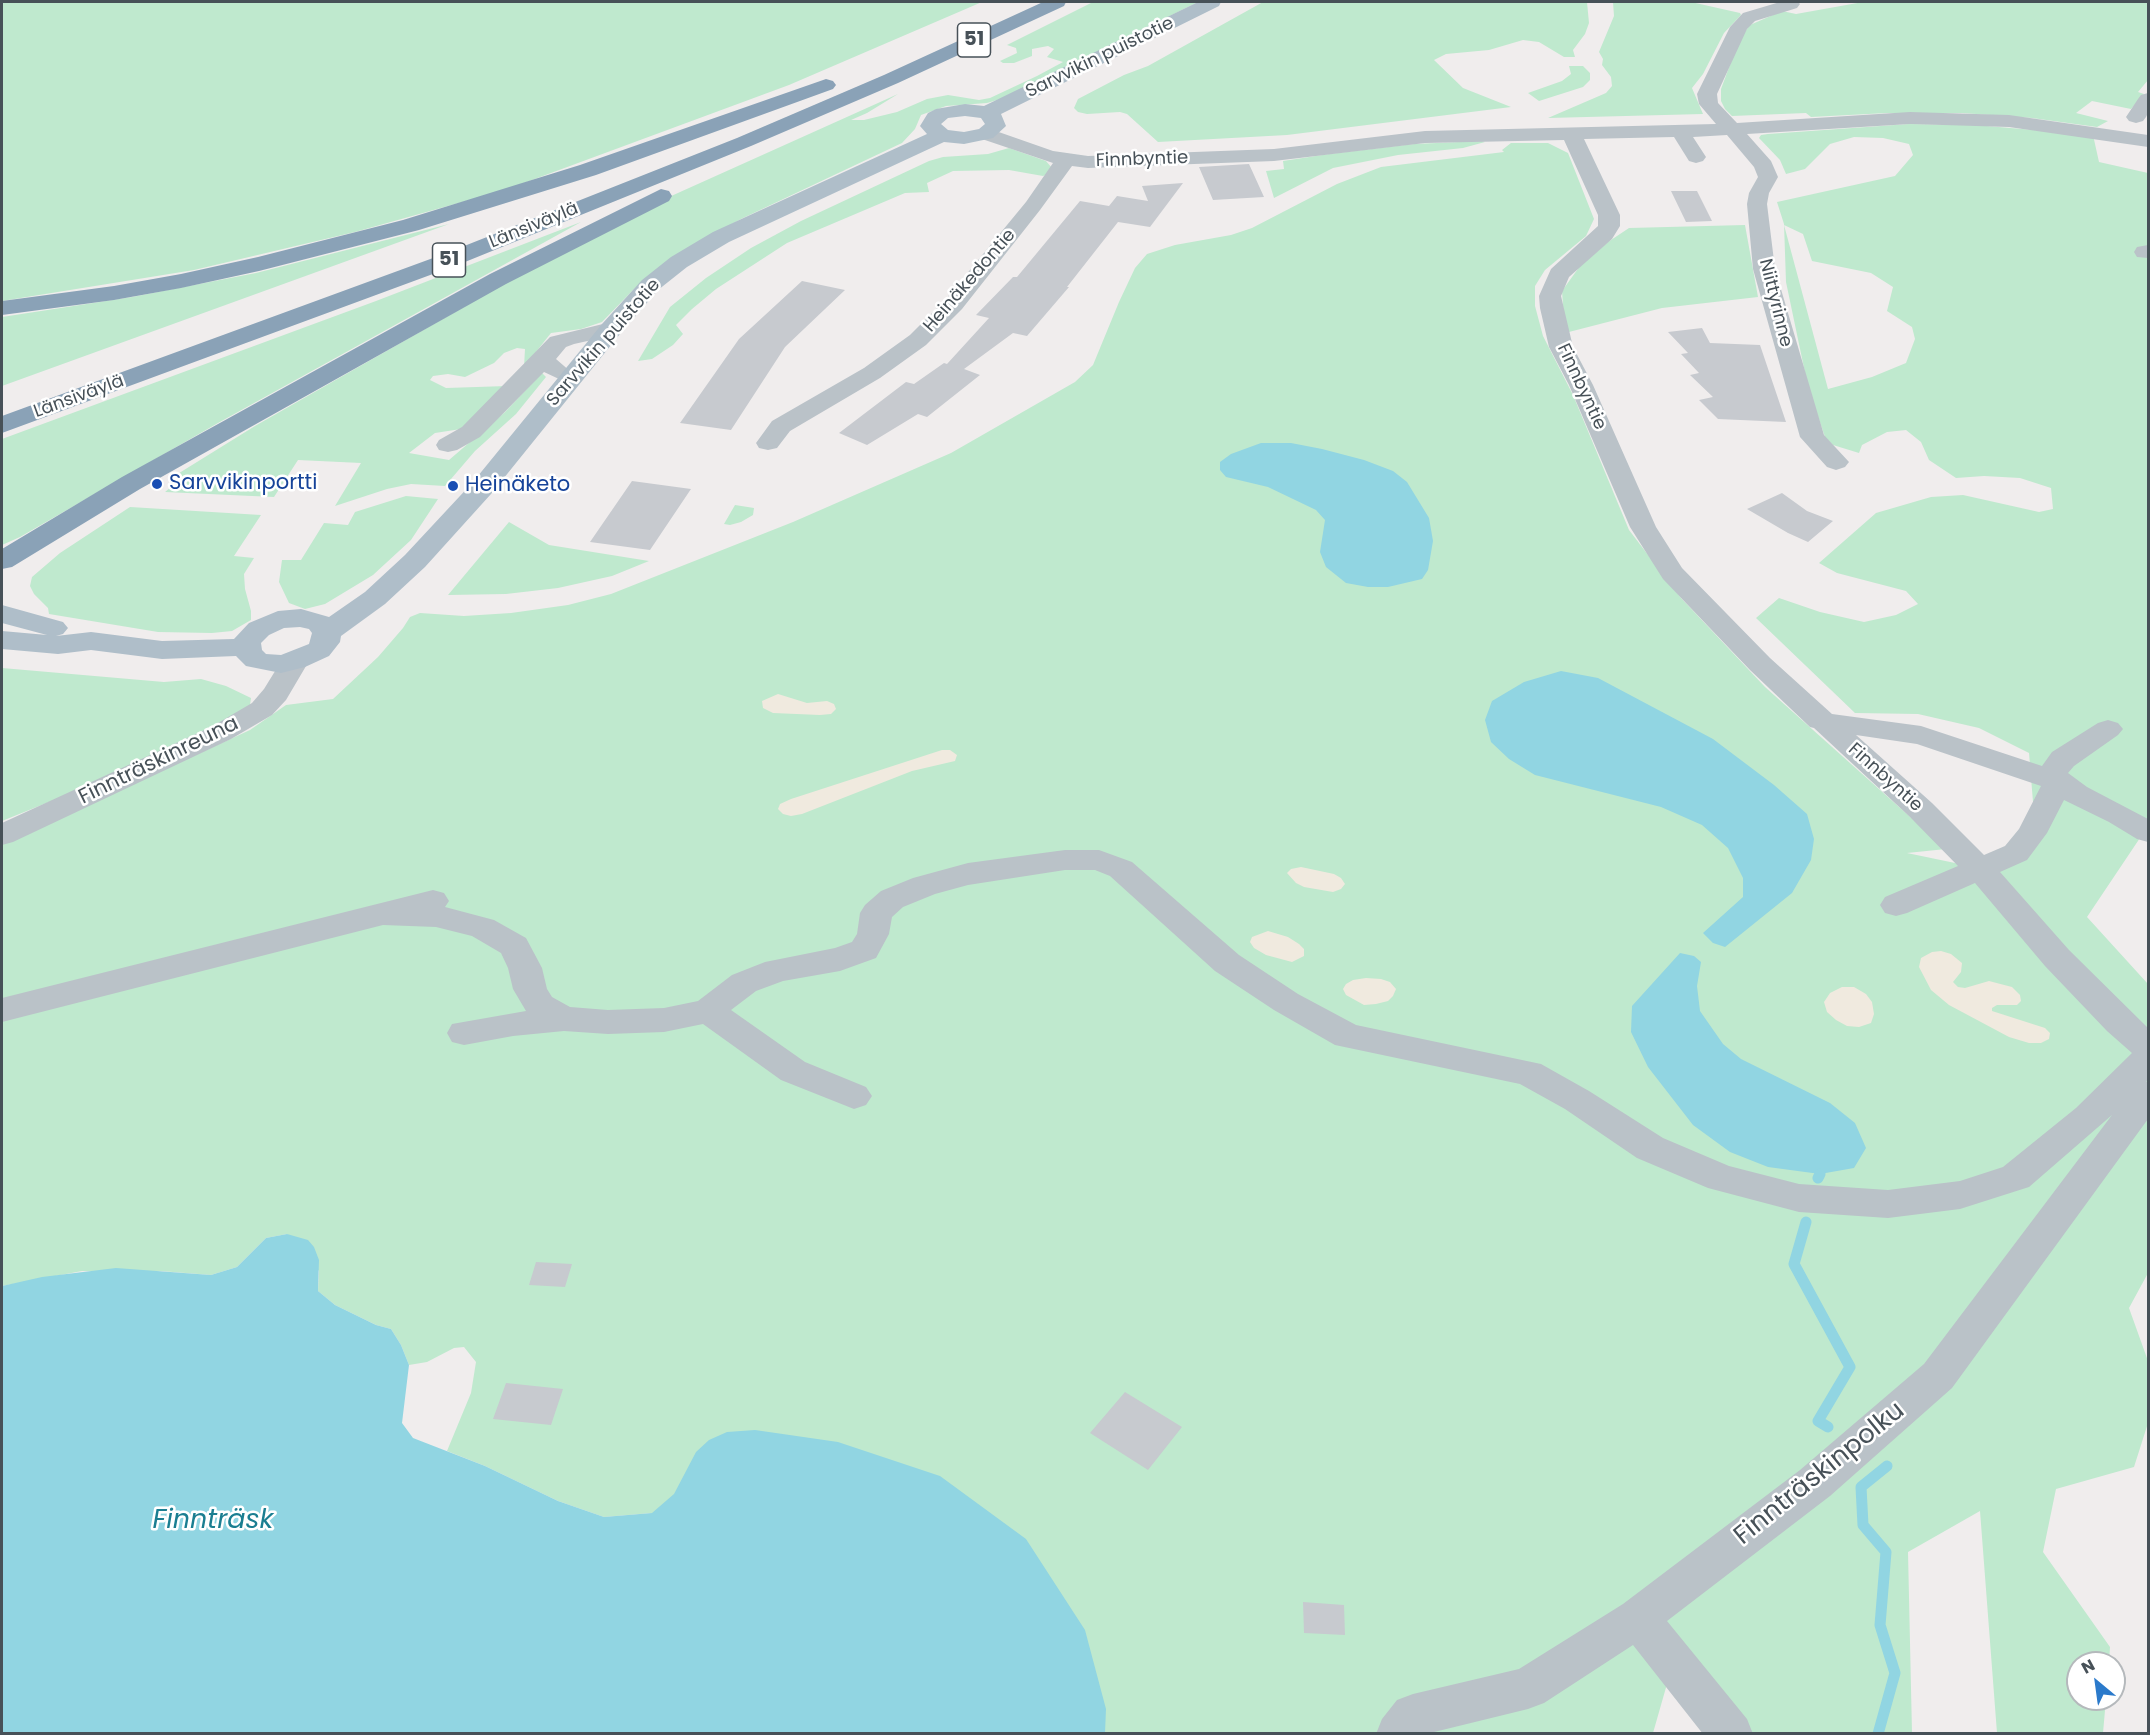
<!DOCTYPE html>
<meta charset="utf-8">
<style>
body{margin:0}
#map{position:relative;width:2150px;height:1735px;overflow:hidden;background:#f0eded;font-family:Poppins,sans-serif}
canvas{display:block}
.frame{position:absolute;inset:0;border:3px solid #475158;pointer-events:none}
.north{position:absolute;left:2066px;top:1651px;width:60px;height:60px;box-sizing:border-box;background:#fff;border:2px solid #b5b9bc;border-radius:50%;rotate:331deg;font-size:16px;font-weight:700;line-height:24px;text-align:center;color:#475158}
.north::after{content:'';display:block;margin:auto;width:21px;height:27px;background:#2b7acb;clip-path:polygon(50% 0,100% 100%,50% 72%,0 100%)}
</style>
<div id="map">
<canvas width="2150" height="1735"></canvas>
<div class="frame"></div>
<div class="north">N</div>
</div>
<script>
const c = document.querySelector('canvas').getContext('2d');
c.lineJoin = 'round';
function fillPath(path, color) { c.fillStyle = color; c.fill(path, 'evenodd'); }
const shape = rows => new Path2D(rows.map(r => 'M' + r).join(''));
function trace(path, color, width, dash) { c.strokeStyle = color; c.lineWidth = width; c.lineCap = dash ? 'butt' : 'round'; c.setLineDash(dash || []); c.stroke(path); }
function write(font, color, halo, rows, align = 'center') {
  c.font = font + ' Poppins,sans-serif'; c.lineWidth = 5; c.setLineDash([]); c.textBaseline = 'middle'; c.strokeStyle = halo; c.fillStyle = color; for (const [text, x, y, turn = 0] of rows) {
    c.save(); c.translate(x, y); c.rotate((+turn || 0) * Math.PI / 180); c.textAlign = isNaN(turn) ? turn : align; if (halo) c.strokeText(text, 0, 0); c.fillText(text, 0, 0); c.restore();
  }
}
fillPath(shape([
 [2,2,982,2,789,85,505,190,355,232,194,270,2,301],
 [1093,2,1198,2,1004,98,987,103,946,106,921,115,915,129,902,143,741,219,702,240,635,288,602,322,581,329,551,333,524,367,525,349,517,348,504,353,494,363,465,377,448,374,433,376,430,380,446,388,507,386,461,429,435,433,409,453,449,460,505,412,542,373,546,377,516,414,475,451,445,486,411,484,387,489,335,506,361,463,298,460,274,497,165,492,177,482,176,475,255,426,539,264,669,197,898,94,867,113,851,120,864,120,897,112,927,99,948,95,979,100,990,98,1037,76,1063,62,1047,57,1054,49,1048,46,1032,49,1032,56,1014,63,1003,63,1000,61,1017,53,1016,48,1007,45],
 [1263,2,1587,2,1589,23,1585,34,1573,50,1575,57,1564,57,1539,42,1523,40,1489,50,1446,54,1434,60,1463,88,1511,107,1287,135,1158,142,1127,114,1120,112,1087,114,1078,112,1074,108,1078,99,1124,75,1148,66],
 [1613,2,1691,2,1740,13,1741,15,1724,33,1703,74,1692,88,1703,114,1548,118,1606,93,1612,86,1611,77,1602,65,1603,59,1599,52,1614,16],
 [1863,2,2148,2,2148,80,2138,92,2144,94,2131,109,2092,101,2076,113,2108,121,2097,127,2032,118,1962,113,1887,113,1811,117,1806,113,1732,116,1725,109,1721,101,1721,89,1740,38,1750,25,1782,11,1796,14],
 [1569,66,1583,66,1590,73,1590,80,1583,87,1539,101,1528,93,1562,81,1571,74],
 [1909,124,1975,125,2093,135,2099,162,2148,173,2148,826,2087,917,2148,984,2148,1273,2129,1308,2148,1361,2148,1423,2134,1467,2056,1489,2043,1552,2110,1647,2109,1663,2078,1663,2078,1699,2106,1699,2103,1733,1997,1733,1980,1511,1908,1552,1912,1733,1731,1733,1673,1663,1653,1733,807,1733,652,1513,604,1517,558,1501,485,1466,447,1451,471,1393,476,1362,464,1347,454,1348,427,1362,409,1365,401,1345,391,1329,376,1325,335,1305,318,1291,319,1271,287,1234,266,1238,237,1267,211,1275,160,1271,82,1271,2,1286,2,844,250,730,286,705,333,699,378,657,403,628,410,617,420,613,464,616,511,613,568,605,611,594,793,522,951,453,1075,382,1093,365,1119,302,1135,268,1147,254,1175,245,1231,235,1252,228,1337,184,1381,167,1504,152,1502,150,1511,143,1548,143,1568,153,1594,219,1586,236,1545,270,1535,286,1535,306,1543,336,1573,395,1629,530,1681,598,1765,687,1946,849,1907,853,1979,868,1986,875,2034,814,2029,753,1979,728,1918,714,1855,713,1756,618,1779,598,1820,612,1864,622,1896,615,1918,604,1906,591,1837,573,1819,563,1876,513,1931,497,1963,495,2039,512,2053,509,2051,488,2020,478,1984,476,1956,478,1929,460,1921,442,1906,430,1887,432,1862,445,1859,453,1833,445,1825,437,1808,387,1786,282,1784,224,1777,202,1895,176,1913,155,1909,144,1883,138,1854,137,1830,144,1805,169,1786,174,1780,160,1759,138,1761,135,1768,134],
 [1784,225,1803,234,1812,261,1871,273,1893,287,1887,311,1912,327,1915,339,1906,363,1872,377,1828,389],
 [1482,141,1485,142,1463,148,1398,155,1333,168,1274,198,1266,171,1284,169,1283,161,1329,154,1414,144],
 [1009,148,1046,161,1052,168,1051,173,1043,176,1009,170,953,171,927,183,929,192,905,193,787,243,716,289,692,309,676,325,683,334,673,345,652,359,638,361,670,307,706,278,751,248,801,221,929,161,943,157,988,154],
 [581,222,218,423,20,537,2,545,2,439,376,301],
 [449,224,2,386,2,317,132,297,256,273],
 [1745,225,1758,297,1662,308,1565,333,1562,291,1580,266,1608,242,1629,228],
 [406,496,438,499,411,540,373,575,325,604,305,609,289,603,279,582,282,560,301,560,324,523,348,525,355,512],
 [735,505,754,508,753,515,741,522,730,525,724,524],
 [130,507,261,515,234,556,254,558,244,574,245,589,251,611,251,620,232,631,212,633,158,632,49,614,48,608,34,594,30,586,32,577,60,553],
 [509,522,549,545,649,561,612,576,558,588,506,594,448,595],
 [2,668,164,682,201,679,226,686,251,698,250,705,228,720,96,783,2,821]
]), '#bfe9ce');
fillPath(shape([
 [778,694,807,703,827,701,834,704,836,709,831,714,820,715,773,713,763,708,762,701],
 [942,750,950,750,957,755,955,761,912,771,802,814,791,816,783,814,778,809,780,804,791,799],
 [1301,867,1334,874,1341,878,1345,884,1341,889,1333,892,1304,887,1296,883,1287,873,1291,869],
 [1268,931,1288,937,1299,944,1304,949,1304,956,1292,962,1266,955,1254,948,1250,942,1252,937],
 [1941,951,1951,954,1962,963,1961,972,1953,982,1958,987,1965,988,1989,981,2012,987,2020,995,2021,1001,2017,1005,1997,1005,1992,1008,1992,1011,2045,1028,2050,1033,2049,1039,2041,1043,2029,1043,2009,1037,1949,1005,1931,990,1919,967,1921,958,1932,952],
 [1366,978,1381,979,1390,982,1396,989,1393,996,1388,1001,1376,1004,1364,1005,1346,995,1343,989,1346,984,1353,980],
 [1842,987,1854,987,1866,994,1872,1002,1874,1014,1871,1023,1859,1027,1847,1026,1836,1020,1827,1012,1824,1002,1830,993]
]), '#f0eadf');
fillPath(shape([
 [1261,443,1291,443,1322,449,1364,460,1393,471,1407,482,1429,518,1433,541,1428,570,1422,579,1388,587,1368,587,1346,583,1326,567,1320,552,1325,520,1316,510,1268,487,1226,477,1220,470,1220,462,1231,454],
 [1561,671,1598,678,1713,739,1774,785,1807,814,1814,839,1811,860,1792,893,1725,947,1713,943,1703,933,1743,897,1743,878,1728,848,1702,825,1661,807,1535,775,1509,759,1491,742,1485,720,1492,701,1524,682],
 [1680,953,1694,956,1701,962,1697,986,1700,1011,1723,1044,1741,1059,1830,1103,1855,1123,1866,1148,1854,1168,1820,1174,1768,1167,1730,1152,1693,1125,1648,1067,1631,1032,1632,1006],
 [287,1234,308,1240,314,1247,319,1260,318,1291,335,1305,376,1325,391,1329,401,1345,409,1365,402,1423,413,1438,485,1466,558,1501,604,1517,652,1513,674,1494,696,1452,709,1440,727,1432,755,1430,838,1442,940,1476,1026,1539,1085,1630,1106,1709,1105,1733,2,1733,2,1286,42,1277,116,1268,211,1275,237,1267,266,1238]
]), '#91d5e2');
trace(shape([
 [1818,1178,1820,1174],
 [1806,1222,1794,1264,1850,1367,1818,1421,1828,1427],
 [1878,1734,1895,1673,1880,1625,1886,1552,1863,1525,1861,1487,1887,1466]
]), '#91d5e2', 11);
fillPath(shape([
 [1249,164,1264,197,1213,200,1199,167],
 [1183,183,1150,227,1118,222,1067,287,1069,287,1027,336,1013,333,964,369,980,375,927,417,918,414,867,445,839,433,906,382,914,384,944,363,947,364,989,318,976,315,1013,277,1017,277,1080,201,1109,206,1117,196,1148,201,1142,186],
 [1671,191,1697,191,1712,221,1686,222],
 [802,281,845,290,785,347,731,430,680,423,739,339],
 [1702,328,1710,343,1760,345,1786,422,1718,419,1699,400,1713,397,1690,375,1699,373,1681,354,1688,353,1668,332],
 [632,481,691,489,650,550,590,542],
 [1782,493,1807,511,1833,521,1808,542,1788,533,1747,509],
 [536,1262,572,1264,565,1287,529,1285],
 [506,1383,563,1389,551,1425,493,1419],
 [1125,1392,1182,1427,1148,1470,1090,1433],
 [1303,1602,1344,1605,1345,1635,1304,1633]
]), '#c7cacf');
fillPath(shape([
 [1780,2,1798,2,1800,4,1797,8,1755,21,1747,29,1717,94,1718,103,1737,123,1910,112,2009,115,2148,135,2148,147,2009,127,1910,124,1747,134,1771,161,1778,177,1769,193,1767,204,1775,269,1824,435,1849,462,1845,467,1836,470,1827,467,1800,437,1753,269,1747,204,1749,193,1758,177,1754,167,1727,135,1693,137,1706,157,1703,161,1696,163,1689,161,1674,137,1584,139,1620,215,1620,226,1612,239,1569,277,1561,296,1573,347,1593,385,1656,527,1682,568,1770,658,1832,714,1921,726,2042,766,2052,752,2098,723,2108,720,2118,723,2123,729,2118,735,2074,766,2068,773,2087,787,2148,819,2148,842,2137,839,2109,822,2064,800,2047,833,2027,860,2000,872,2069,950,2148,1028,2148,1079,2146,1082,2148,1081,2148,1119,1952,1388,1830,1496,1667,1621,1747,1719,1753,1734,1703,1734,1633,1645,1544,1703,1528,1709,1426,1734,1376,1734,1382,1719,1397,1700,1413,1694,1519,1669,1623,1604,1800,1470,1924,1364,2112,1115,2029,1187,1960,1209,1888,1218,1799,1212,1708,1188,1637,1158,1565,1109,1520,1084,1335,1045,1274,1010,1215,971,1110,876,1095,870,1065,870,968,885,935,894,903,907,892,917,889,934,876,958,840,971,783,981,756,991,731,1010,805,1062,866,1087,872,1096,866,1105,854,1109,781,1080,703,1024,664,1032,608,1034,564,1031,513,1036,464,1045,452,1042,447,1033,452,1024,526,1011,513,989,508,968,501,953,472,936,436,927,383,925,2,1022,2,998,433,890,444,893,449,901,445,907,494,920,526,938,542,968,547,989,552,997,570,1007,608,1010,664,1008,698,1001,732,975,765,962,835,948,852,942,857,934,860,913,865,905,881,891,913,878,968,863,1065,850,1099,850,1132,862,1239,955,1298,994,1356,1025,1541,1064,1589,1091,1663,1138,1729,1166,1799,1184,1888,1190,1960,1181,2003,1167,2076,1108,2132,1053,2107,1031,2045,966,1975,883,1907,913,1896,916,1885,913,1880,905,1885,897,1958,866,1910,817,1814,728,1810,727,1750,670,1663,579,1630,527,1569,385,1549,347,1540,308,1539,296,1551,269,1598,226,1598,215,1564,140,1425,143,1274,161,1088,168,1072,166,1040,210,962,309,926,345,880,378,790,431,777,448,768,450,759,448,756,443,772,421,864,368,910,335,946,299,1026,202,1053,163,979,138,976,134,979,130,993,130,1053,151,1088,156,1274,149,1425,131,1716,124,1699,104,1697,94,1730,27,1743,13,1780,2],
 [1856,735,1917,744,2041,786,2019,829,2005,846,1984,855,1932,803,1856,735],
 [2148,93,2148,113,2146,117,2143,121,2136,123,2129,121,2126,117,2138,99,2141,95,2148,93],
 [2148,245,2148,258,2137,257,2134,252,2137,247,2148,245],
 [611,322,619,324,622,329,619,334,574,344,566,347,556,359,571,372,567,377,559,379,544,372,480,437,457,450,448,452,439,450,436,445,439,440,462,427,550,337,611,322],
 [295,653,305,655,309,661,286,700,272,715,231,739,13,842,2,845,2,823,211,727,252,703,264,689,285,655,295,653]
]), '#bac2c8');
fillPath(shape([
 [1198,2,1221,2,1219,6,1001,114,1006,126,993,138,964,144,944,142,729,242,687,267,658,290,620,334,491,494,425,567,385,604,341,636,340,642,329,656,305,667,281,673,246,666,236,656,162,659,91,650,58,654,2,649,2,631,47,635,2,623,2,605,63,622,68,628,63,634,56,636,91,632,162,641,234,639,249,623,278,611,301,609,329,617,365,592,405,555,473,482,602,324,642,280,671,257,713,232,927,134,920,126,928,113,936,109,965,104,984,106,1198,2],
 [965,116,981,118,985,124,979,129,964,132,948,130,941,124,948,118,965,116],
 [300,627,309,629,312,633,309,644,281,655,266,654,262,650,261,643,269,635,284,628,300,627]
]), '#afbec9');
fillPath(shape([
 [1043,2,1066,2,1064,6,898,83,751,146,460,264,2,433,2,416,444,254,737,138,884,75,1043,2],
 [826,79,833,81,836,85,833,89,596,175,419,230,259,271,181,288,114,300,2,315,2,301,114,286,181,274,258,257,403,220,580,165,826,79],
 [661,189,669,191,672,196,669,201,506,284,140,489,12,567,2,569,2,549,122,477,490,274,661,189]
]), '#8aa2b7');
for (const [x, y, r, color] of [
 [157,484,6,"#1a4fb4"],
 [453,486,6,"#1a4fb4"]
]) { const dot = new Path2D(); dot.arc(x, y, r, 0, 2 * Math.PI); c.fillStyle = color; c.fill(dot); trace(dot, '#fff', 2); }
write('18px', '#475158', '#fff', [
 ["Sarvvikin puistotie",1100,58,-26],
 ["Finnbyntie",1142,160,-2],
 ["Länsiväylä",534,226,-22],
 ["Heinäkedontie",970,281,-49],
 ["Niittyrinne",1775,303,76],
 ["Sarvvikin puistotie",604,343,-49],
 ["Finnbyntie",1581,387,65],
 ["Länsiväylä",79,397,-20],
 ["Finnbyntie",1885,778,42]
]);
for (const [x, y, w] of [
 [974,40,33],
 [449,260,33]
]) { const box = new Path2D(); box.roundRect(x - w / 2, y - 17, w, 34, 4.5); c.fillStyle = '#fff'; c.fill(box); trace(box, '#475158', 1.5); }
write('bold 20px', '#475158', null, [
 ["51",974,40],
 ["51",449,260]
]);
write('21px', '#164399', '#fff', [
 ["Sarvvikinportti",169,484],
 ["Heinäketo",465,486]
], 'left');
write('21px', '#475158', '#fff', [
 ["Finnträskinreuna",159,761,-26]
]);
write('26px', '#475158', '#fff', [
 ["Finnträskinpolku",1820,1474,-39]
]);
write('italic 27px', '#1a7e91', '#fff', [
 ["Finnträsk",213,1521]
]);
</script>
